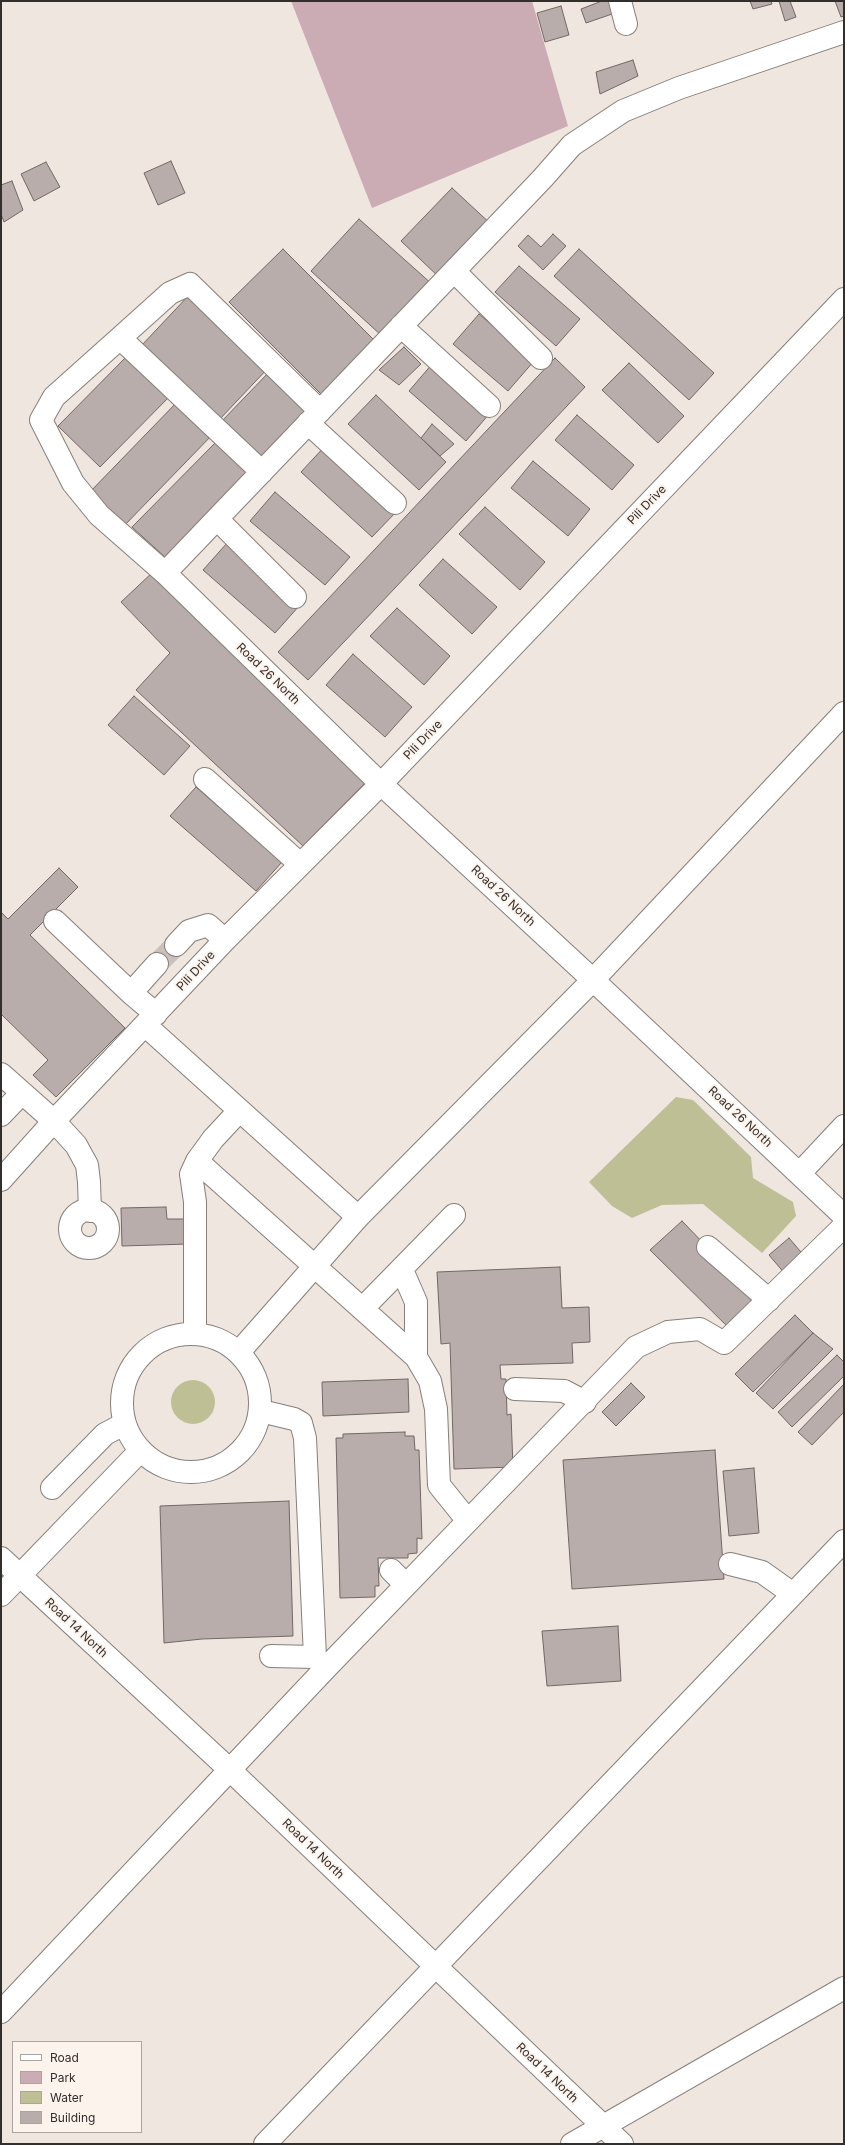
<!DOCTYPE html>
<style>
body{margin:0}
#map{position:relative;width:845px;height:2145px;overflow:hidden;background:#f0e6e0;font-family:Inter,sans-serif}
canvas{display:block}
.frame{position:absolute;inset:0;border:2px solid #322e2c;pointer-events:none}
.legend{position:absolute;left:12px;top:2041px;width:130px;height:92px;box-sizing:border-box;background:#fdf3ed;border:1px solid #aca4a0;margin:0;padding:5px 7px;list-style:none;font-size:12px;color:#322e2c}
.legend li{display:flex;align-items:center;gap:8px;height:20px}
.legend b{width:20px;border:1px solid #aca4a0}
</style>
<div id="map">
<canvas width="845" height="2145"></canvas>
<div class="frame"></div>
<ul class="legend">
<li><b style="height:5px;background:#fff"></b>Road</li>
<li><b style="height:11px;background:#ccacb4"></b>Park</li>
<li><b style="height:11px;background:#bebf94"></b>Water</li>
<li><b style="height:11px;background:#b8adab"></b>Building</li>
</ul>
</div>
<script>
const c = document.querySelector('canvas').getContext('2d');
c.lineJoin = 'round';
function fillPath(path, color) { c.fillStyle = color; c.fill(path, 'evenodd'); }
const shape = rows => new Path2D(rows.map(r => 'M' + r).join(''));
function trace(path, color, width, dash) { c.strokeStyle = color; c.lineWidth = width; c.lineCap = dash ? 'butt' : 'round'; c.setLineDash(dash || []); c.stroke(path); }
function write(font, color, halo, rows, align = 'center') {
  c.font = font + ' Inter,sans-serif'; c.lineWidth = 4; c.setLineDash([]); c.textBaseline = 'middle'; c.strokeStyle = halo; c.fillStyle = color; for (const [text, x, y, turn = 0] of rows) {
    c.save(); c.translate(x, y); c.rotate((+turn || 0) * Math.PI / 180); c.textAlign = isNaN(turn) ? turn : align; if (halo) c.strokeText(text, 0, 0); c.fillText(text, 0, 0); c.restore();
  }
}
fillPath(shape([
 [291,1,532,1,568,126,372,208]
]), '#ccacb4');
fillPath(shape([
 [676,1097,693,1100,751,1157,753,1178,793,1202,796,1216,762,1253,703,1204,662,1205,632,1218,612,1206,589,1182],
 '171 1402a22 22 0 1 1 44 0a22 22 0 1 1-44 0Z'
]), '#bebf94');
const building = shape([
 [602,1,611,1,615,13,586,23,581,9,602,1],
 [750,1,771,1,772,4,753,9,750,1],
 [779,1,790,1,796,17,785,21,779,1],
 [835,1,844,1,844,16,841,17,835,1],
 [561,6,569,35,545,42,537,13,561,6],
 [633,60,638,76,600,94,596,72,633,60],
 [171,161,185,193,158,205,144,173,171,161],
 [46,162,60,187,34,201,21,174,46,162],
 [12,181,23,210,4,222,1,214,1,185,12,181],
 [452,188,493,226,441,279,401,241,452,188],
 [359,219,433,285,382,336,311,271,359,219],
 [553,234,566,246,543,270,518,246,528,235,541,247,553,234],
 [283,249,381,347,327,400,229,302,283,249],
 [579,249,714,373,689,400,554,276,579,249],
 [519,266,580,319,556,346,495,292,519,266],
 [191,293,270,366,219,420,141,346,191,293],
 [479,314,534,361,508,391,453,344,479,314],
 [404,347,421,364,399,385,379,370,404,347],
 [129,354,171,395,100,467,58,426,129,354],
 [555,358,585,387,308,680,278,652,555,358],
 [433,363,490,413,466,441,409,391,433,363],
 [629,363,684,416,658,443,602,390,629,363],
 [272,369,317,412,264,466,220,423,272,369],
 [376,395,446,462,419,490,348,424,376,395],
 [180,399,215,432,121,529,87,495,180,399],
 [577,415,634,465,612,490,555,440,577,415],
 [432,424,454,444,440,456,421,438,432,424],
 [219,439,251,468,166,558,132,527,219,439],
 [326,445,397,511,372,537,301,472,326,445],
 [533,461,590,509,568,536,511,488,533,461],
 [275,492,350,557,325,585,250,521,275,492],
 [485,507,545,562,520,590,459,534,485,507],
 [228,542,300,605,275,633,203,570,228,542],
 [443,559,497,607,472,634,419,585,443,559],
 [153,572,370,778,303,846,136,690,170,653,121,602,153,572],
 [397,608,450,656,424,685,370,636,397,608],
 [353,654,412,707,385,737,326,685,353,654],
 [134,696,190,746,164,775,108,725,134,696],
 [196,787,282,862,256,891,170,816,196,787],
 [59,868,78,887,30,935,125,1028,56,1097,33,1075,48,1060,1,1014,1,912,8,919,59,868],
 [169,939,183,952,164,971,151,958,169,939],
 [166,1207,167,1219,188,1219,189,1244,122,1246,121,1208,166,1207],
 [682,1221,760,1302,732,1331,650,1250,682,1221],
 [789,1238,806,1258,786,1275,769,1255,789,1238],
 [560,1267,562,1308,589,1307,590,1342,572,1343,573,1363,500,1365,501,1379,506,1379,507,1415,511,1414,513,1467,454,1469,450,1343,441,1344,437,1272,560,1267],
 [795,1315,813,1333,753,1392,735,1374,795,1315],
 [813,1333,833,1349,773,1409,756,1393,813,1333],
 [837,1355,844,1362,844,1376,792,1427,778,1412,837,1355],
 [408,1379,409,1412,323,1416,322,1382,408,1379],
 [631,1383,645,1397,616,1426,602,1412,631,1383],
 [844,1384,844,1412,812,1445,798,1432,844,1384],
 [405,1432,405,1436,414,1436,415,1450,419,1450,422,1539,417,1538,417,1553,408,1554,408,1558,378,1558,379,1586,375,1586,375,1597,340,1598,336,1438,343,1438,343,1434,405,1432],
 [715,1450,724,1579,572,1589,563,1460,715,1450],
 [754,1468,759,1533,729,1536,723,1471,754,1468],
 [289,1501,293,1636,202,1639,164,1643,160,1506,289,1501],
 [618,1626,621,1681,547,1686,542,1631,618,1626]
]);
fillPath(building, '#b8adab');
trace(building, '#716765', 1);
trace(shape([
 [157,964,176,945]
]), '#cac1bc', 22, [22, 11]);
const minor = shape([
 [620,1,626,24],
 [454,271,541,358],
 [401,326,489,406],
 [120,338,262,472],
 [320,411,190,284,170,293,120,338,54,397,41,420,73,483,99,515,165,573,542,179,572,145,623,111,679,88,844,32],
 [308,423,395,503],
 [217,519,295,597],
 [165,573,381,784,593,980,844,1216],
 [205,779,300,864],
 [55,921,131,993,156,1014],
 [176,945,189,931,208,925,225,940],
 [131,993,157,964],
 [145,1025,358,1217],
 [1,1074,54,1121,76,1145,87,1165,89,1182,90,1211],
 [1,1115,21,1094],
 [197,1161,416,1357,430,1381,436,1409,439,1485,468,1521],
 [800,1173,844,1126],
 [1,1180,54,1121,225,940,381,784,844,299],
 '70 1229a19 19 0 1 1 38 0a19 19 0 1 1-38 0Z',
 [708,1247,769,1300],
 [402,1270,416,1302,416,1357],
 [362,1309,454,1215],
 '122 1403a69 69 0 1 1 138 0a69 69 0 1 1-138 0Z',
 [195,1334,195,1202,191,1174,197,1161,213,1139,239,1111],
 [239,1352,358,1217,593,980,844,713],
 [515,1389,564,1391,585,1402],
 [261,1411,294,1419,301,1423,305,1438,315,1657,326,1668],
 [52,1488,105,1434,124,1424],
 [1,1558,230,1770,622,2144],
 [730,1564,762,1572,793,1594],
 [391,1570,406,1585],
 [1,1595,140,1451],
 [271,1656,315,1657],
 [1,2012,326,1668,636,1347,668,1332,700,1329,724,1343,844,1226],
 [265,2144,844,1541],
 [572,2144,844,1988]
]);
trace(minor, '#877e79', 24);
trace(minor, '#fff', 22);
write('12px', '#322e2c', '#fdf3ed', [
 ["Pili Drive",647,505,-46],
 ["Road 26 North",268,674,44],
 ["Pili Drive",423,740,-46],
 ["Road 26 North",503,896,43],
 ["Pili Drive",196,971,-47],
 ["Road 26 North",740,1117,43],
 ["Road 14 North",76,1628,43],
 ["Road 14 North",313,1849,44],
 ["Road 14 North",547,2073,44]
]);
</script>
